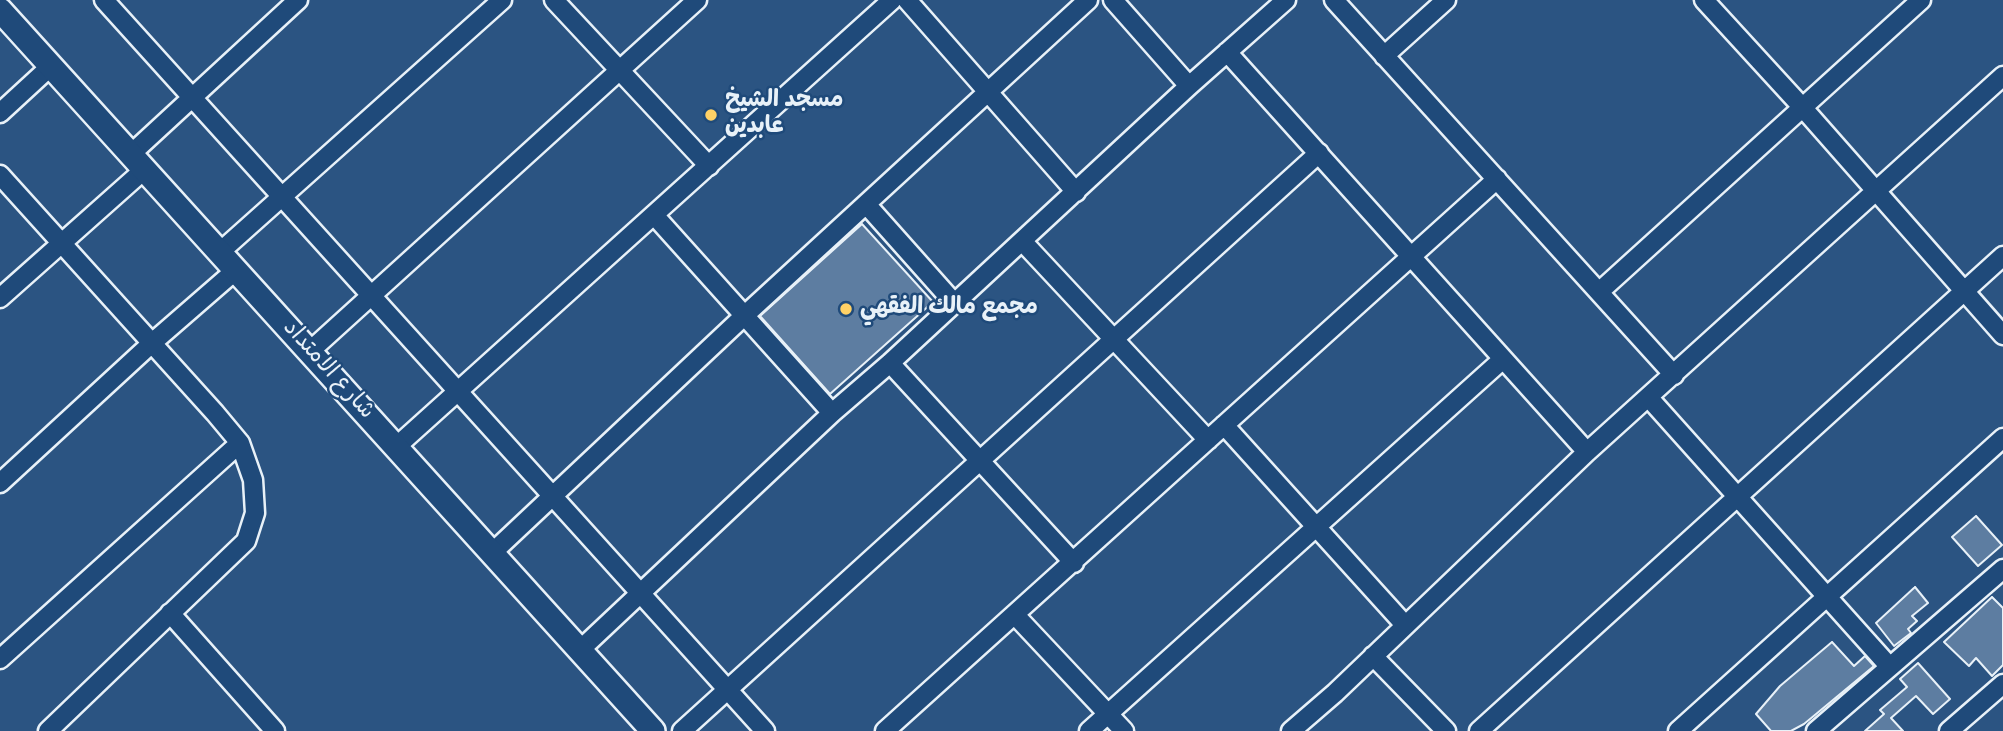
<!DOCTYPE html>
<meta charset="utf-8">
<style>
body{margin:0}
canvas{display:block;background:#2b5482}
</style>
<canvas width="2003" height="731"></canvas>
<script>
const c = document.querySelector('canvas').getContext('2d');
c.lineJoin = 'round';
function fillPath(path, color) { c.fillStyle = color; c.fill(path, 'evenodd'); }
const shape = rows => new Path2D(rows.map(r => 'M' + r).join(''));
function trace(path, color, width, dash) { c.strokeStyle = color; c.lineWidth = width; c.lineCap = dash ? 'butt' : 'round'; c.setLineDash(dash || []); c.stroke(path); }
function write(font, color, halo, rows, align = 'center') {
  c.font = font + ' "Gochi Hand","Playpen Sans Arabic",sans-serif'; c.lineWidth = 5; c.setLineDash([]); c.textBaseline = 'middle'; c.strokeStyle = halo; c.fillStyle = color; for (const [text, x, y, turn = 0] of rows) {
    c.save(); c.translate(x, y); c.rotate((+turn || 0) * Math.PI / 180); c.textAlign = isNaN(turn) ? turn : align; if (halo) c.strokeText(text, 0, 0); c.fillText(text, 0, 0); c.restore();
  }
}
const building = shape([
 [862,224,933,302,830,394,760,316,862,224],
 [1976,516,2002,545,1978,566,1952,537,1976,516],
 [1915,587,1928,603,1912,616,1917,621,1908,629,1911,633,1894,646,1876,623,1915,587],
 [1992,597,2003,608,2003,665,1992,676,1976,658,1969,666,1944,642,1992,597],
 [1832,642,1854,666,1865,656,1874,666,1804,724,1791,731,1771,731,1756,714,1780,686,1832,642],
 [1918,663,1950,699,1933,714,1916,696,1891,718,1903,731,1865,731,1884,714,1880,710,1907,687,1900,679,1918,663]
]);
fillPath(building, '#5d7da1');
trace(building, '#e8f1f8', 2);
const street = shape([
 [104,0,765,731],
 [554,0,709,166],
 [907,0,1076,192],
 [1113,0,1189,86],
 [1334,0,1674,375],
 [1704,0,1803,108,2003,335],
 [1227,52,1587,452],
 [1384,56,1446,0],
 [0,113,51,66],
 [131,154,298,0],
 [0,175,215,413,240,443,253,480,255,513,246,541,48,731],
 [866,204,955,304],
 [654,215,832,413],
 [1023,242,1208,440],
 [220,252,502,0],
 [1599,292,1921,0],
 [0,298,145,169],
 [309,352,697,0],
 [890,363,1074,563],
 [1649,398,1889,666],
 [1224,425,1405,625],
 [396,447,892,0],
 [0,483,152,343,236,270],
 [492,553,744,316,1088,0],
 [170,613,275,731],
 [1015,615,1124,731],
 [580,650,832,413,890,363,1189,86,1286,0],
 [1373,656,1446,731],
 [0,659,240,443],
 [682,731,1319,153],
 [885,731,1497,179],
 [1089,731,1503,359],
 [1291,731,1335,693,1587,452,2003,76],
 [1479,731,2003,256],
 [1678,731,2003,438],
 [1816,731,2003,569],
 [1949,731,2003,684]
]);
const secondary = shape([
 [0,10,653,731]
]);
trace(street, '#e8f1f8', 23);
trace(secondary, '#e8f1f8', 28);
trace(street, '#1f4a7a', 18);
trace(secondary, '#1f4a7a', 23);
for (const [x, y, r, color] of [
 [711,115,7,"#ffd166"],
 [846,309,7,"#ffd166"]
]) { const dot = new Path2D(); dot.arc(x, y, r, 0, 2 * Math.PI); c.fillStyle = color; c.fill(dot); trace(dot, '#1f4a7a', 2.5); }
write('bold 23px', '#e8f1f8', '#1f4a7a', [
 ["مسجد الشيخ",725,102],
 ["عابدين",725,128],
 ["مجمع مالك الفقهي",860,309]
], 'left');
write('23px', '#e8f1f8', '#1f4a7a', [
 ["شارع الامتداد",327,371,48]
]);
</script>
